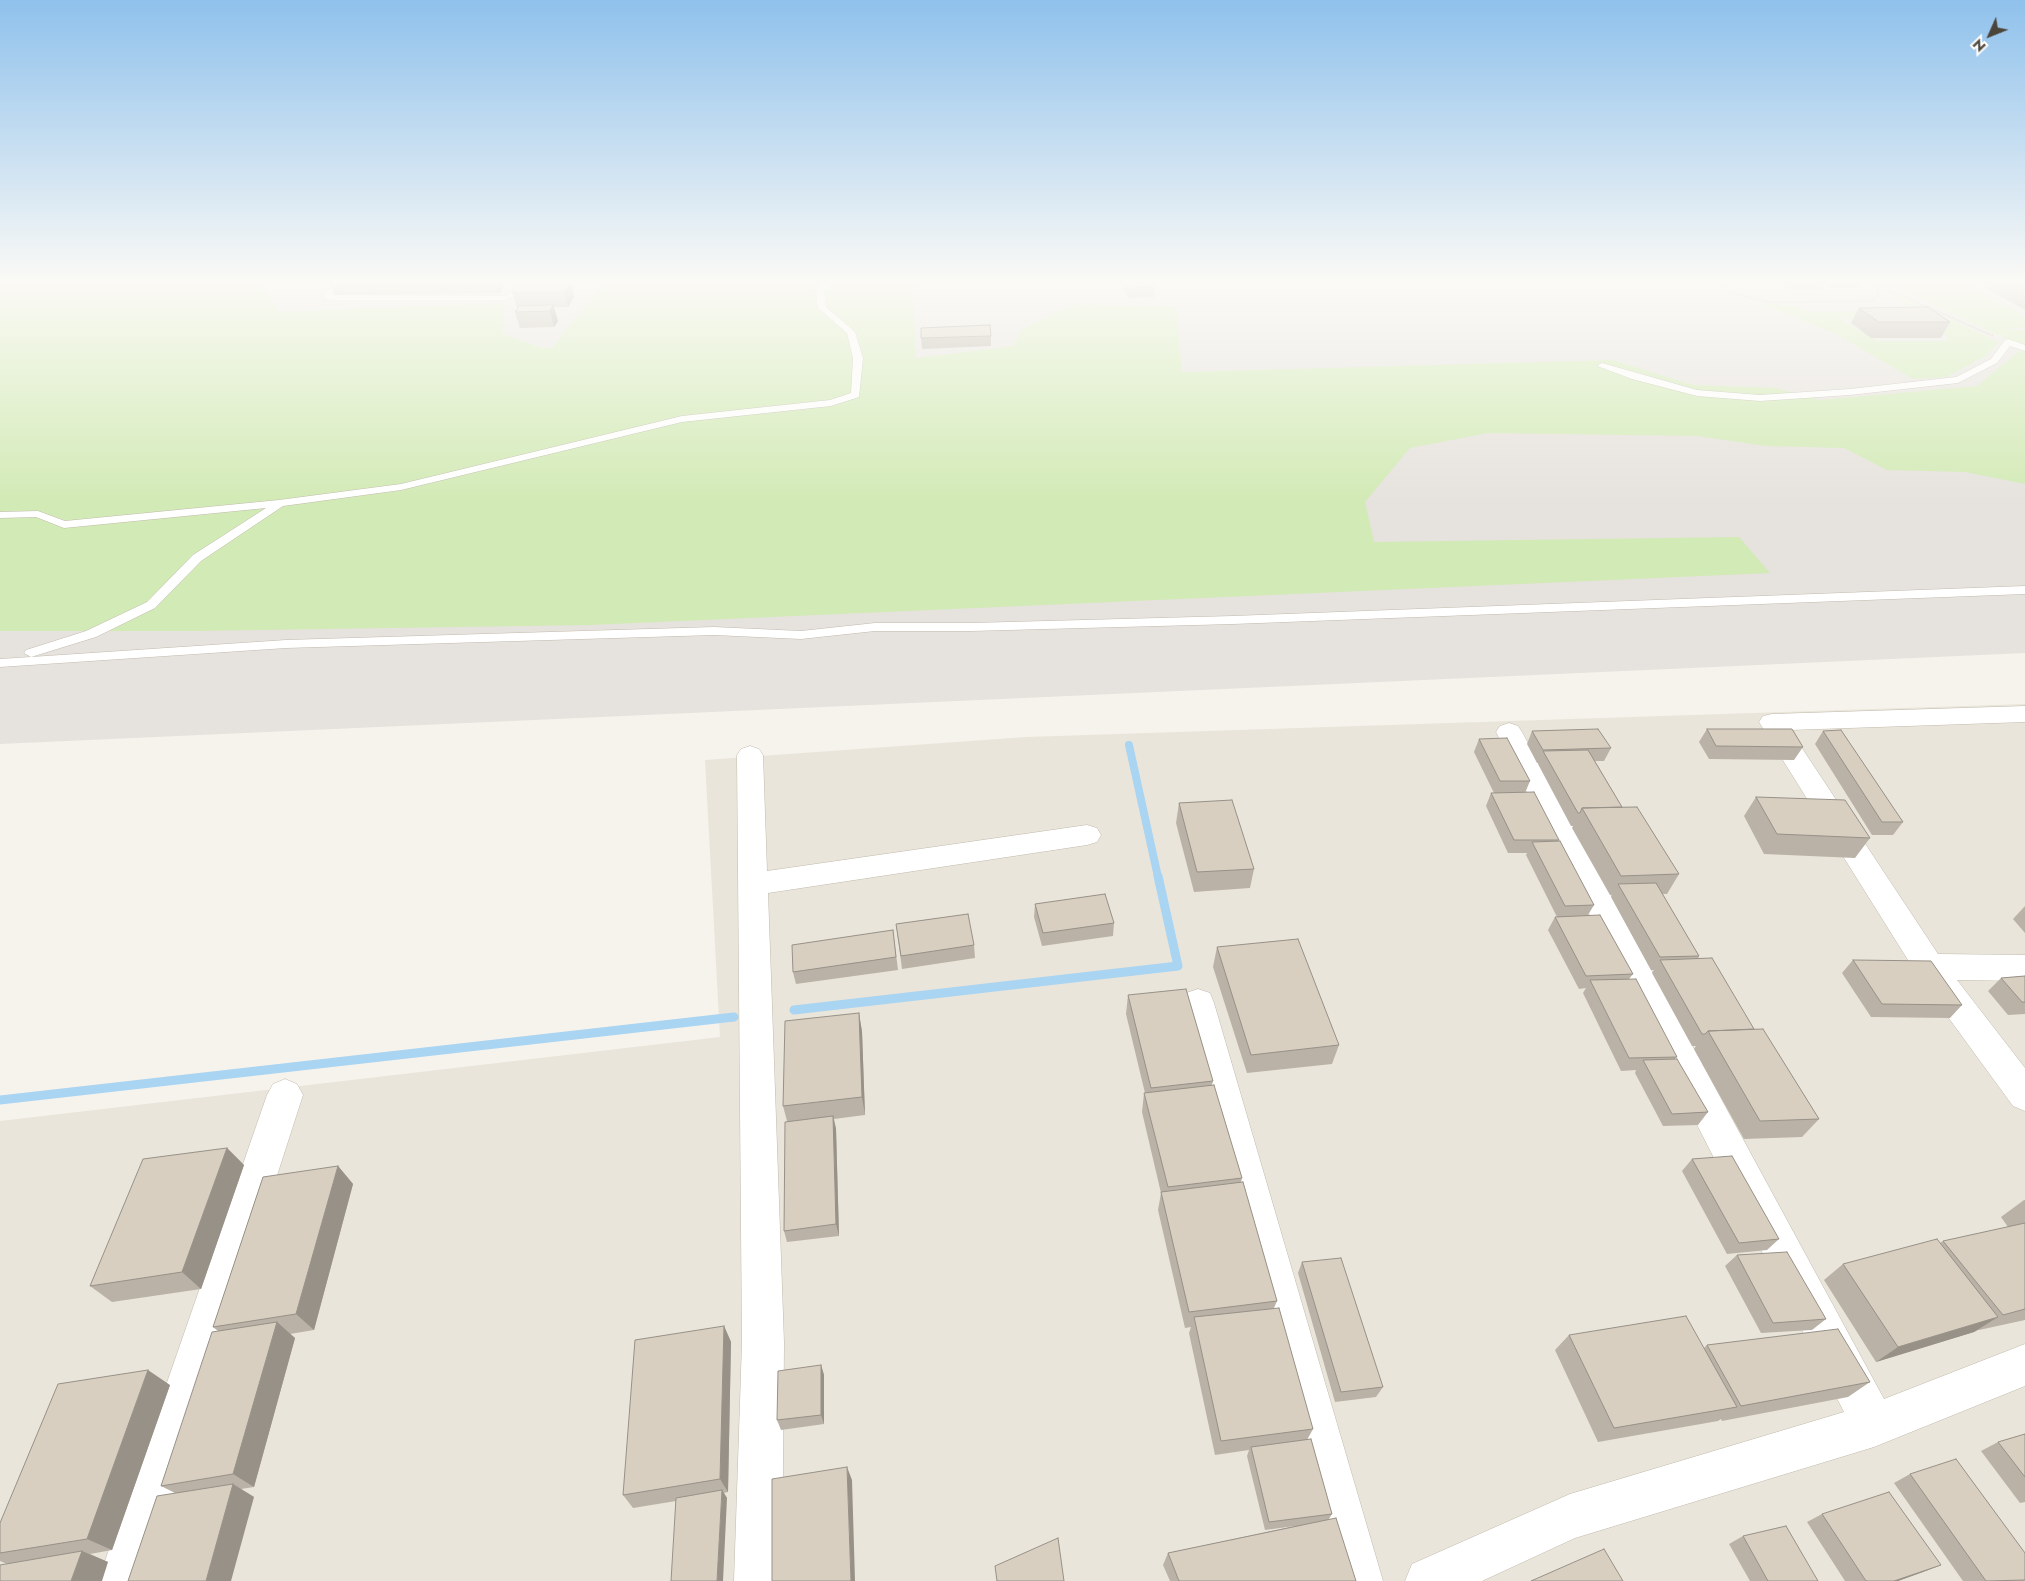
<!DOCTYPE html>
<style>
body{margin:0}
#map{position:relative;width:2025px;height:1581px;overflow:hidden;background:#f6f3ec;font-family:Jost,sans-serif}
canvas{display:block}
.north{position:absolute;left:1965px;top:10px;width:50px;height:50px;-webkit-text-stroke:4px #fff;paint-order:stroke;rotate:226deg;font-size:14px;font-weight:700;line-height:20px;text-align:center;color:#4b4439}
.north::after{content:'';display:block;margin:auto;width:18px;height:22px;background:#4b4439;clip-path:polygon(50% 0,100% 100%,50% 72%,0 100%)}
</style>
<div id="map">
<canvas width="2025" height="1581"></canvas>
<div class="north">N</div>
</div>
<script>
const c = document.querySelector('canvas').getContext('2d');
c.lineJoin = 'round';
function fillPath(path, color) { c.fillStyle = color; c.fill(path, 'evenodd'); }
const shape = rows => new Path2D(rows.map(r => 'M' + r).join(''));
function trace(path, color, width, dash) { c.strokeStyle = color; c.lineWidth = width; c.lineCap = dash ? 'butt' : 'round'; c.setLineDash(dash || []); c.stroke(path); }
fillPath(shape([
 [2025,704,2025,1581,0,1581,0,1121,720,1037,705,760,1026,737]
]), '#eae5da');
fillPath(shape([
 [0,281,2025,281,2025,653,0,744]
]), '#e6e2dd');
fillPath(shape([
 [7,281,259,281,278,312,504,303,503,334,542,348,552,348,605,281,912,282,916,358,1013,346,1023,329,1074,304,1176,307,1182,372,1613,360,1693,385,1775,388,1820,400,1977,386,2020,350,2025,352,2025,484,1965,472,1887,470,1844,448,1766,446,1697,436,1488,433,1410,448,1365,502,1374,542,1739,537,1770,573,590,625,192,631,0,631,0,285],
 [1882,281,1961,281,2025,316,2025,327,2010,328,2014,330,2025,330,2025,344,2009,340],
 [1889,292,1999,342,1984,357,1946,377,1913,379,1836,334,1762,304,1795,305,1809,312,1901,312,1915,320,1839,319,1877,341,1948,341,1946,335]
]), '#d2eab5');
trace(shape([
 [1129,745,1158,877]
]), '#a9d4f2', 8);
trace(shape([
 [794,1010,1178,966,1158,876],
 [0,1100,734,1017]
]), '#a9d4f2', 9);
const service = shape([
 [339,281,348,281,333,295,504,296,537,281,547,282,505,300,332,300,324,298,324,294,339,281],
 [826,281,836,281,824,291,826,307,855,332,863,358,859,397,831,406,682,422,401,490,283,506,201,561,155,608,96,637,31,657,286,640,714,627,801,631,875,623,971,623,1233,616,2025,586,2025,594,1233,624,971,631,875,631,801,639,714,635,286,648,0,667,0,659,31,657,24,653,26,650,86,631,147,602,193,555,266,508,64,528,36,517,0,518,0,512,38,511,65,521,279,500,401,484,682,416,830,400,851,393,853,358,847,333,818,308,816,290,826,281],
 [2008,339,2025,345,2025,351,2010,346,1997,363,1958,383,1850,395,1760,401,1697,396,1632,379,1597,366,1602,363,1697,390,1760,395,1850,389,1956,377,1991,359,2005,340,2008,339]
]);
const minor = shape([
 [2025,706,2025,722,1790,730,1938,954,2025,955,2025,981,1957,980,2025,1068,2025,1111,2013,1106,1918,976,1759,722,1763,716,1772,714,2025,706],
 [1509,723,1518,726,1522,732,1884,1399,2025,1344,2025,1386,1874,1447,1575,1538,1482,1581,1405,1581,1412,1564,1570,1494,1844,1412,1496,732,1500,726,1509,723],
 [750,746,759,749,763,755,767,871,1087,825,1097,828,1101,835,1097,842,1087,845,768,893,784,1343,782,1581,734,1581,742,1343,737,755,741,749,750,746],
 [1198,989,1210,993,1214,1003,1383,1581,1335,1581,1182,1003,1186,993,1198,989],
 [285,1079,297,1084,303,1095,146,1581,98,1581,267,1095,273,1084,285,1079]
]);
trace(service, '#c2bbae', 1);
trace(minor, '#c2bbae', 1);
trace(shape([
 [1716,281,1732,293,1767,302,1872,301,1878,294,1878,285,1993,336],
 [1871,281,1878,285]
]), '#c4b79f', 2, [1, 1]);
fillPath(service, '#fff');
fillPath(minor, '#fff');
fillPath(shape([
 [173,281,204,281,202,283,174,284],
 [329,281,507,281,499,293,334,295],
 [1121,281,1152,281,1155,287,1154,297,1128,298,1121,284],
 [1778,281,1864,281,1861,288,1829,288,1824,285,1822,289,1789,289],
 [1973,281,2025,281,2025,310],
 [571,282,574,297,568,307,554,307,558,321,554,327,520,328,515,312,518,308,517,308,512,292],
 [1859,308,1950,322,1941,338,1871,338,1851,323],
 [991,336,991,346,922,349,921,338],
 [1707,729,1803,747,1794,760,1709,759,1699,742],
 [1532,731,1611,748,1604,761,1595,761,1622,807,1679,874,1667,894,1662,894,1699,956,1698,959,1754,1029,1819,1119,1802,1137,1744,1139,1694,1049,1696,1046,1692,1046,1652,973,1654,970,1651,970,1611,897,1612,895,1610,895,1572,828,1573,826,1571,826,1538,764,1538,763,1537,763,1527,744],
 [1823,731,1903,822,1893,835,1872,835,1815,744],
 [1479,739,1530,781,1525,793,1559,840,1558,841,1594,905,1588,915,1633,974,1629,979,1677,1057,1675,1059,1708,1112,1698,1125,1663,1126,1635,1073,1636,1070,1621,1071,1583,993,1586,988,1579,989,1548,930,1555,917,1557,917,1526,855,1527,853,1508,853,1486,806,1491,793,1494,793,1474,752],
 [1756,797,1870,838,1855,858,1764,854,1744,816],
 [1179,803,1254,869,1250,888,1194,892,1176,823],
 [1035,904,1114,923,1113,936,1042,946,1034,917],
 [2025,906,2025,933,2013,919],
 [896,924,974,945,975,958,902,969],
 [893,930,898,970,796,984,793,972],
 [1217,947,1339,1045,1332,1064,1247,1073,1213,967],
 [1853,960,1962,1005,1950,1018,1871,1017,1842,973],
 [2025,976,2025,1014,2008,1015,1988,991,2001,978],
 [1128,995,1213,1081,1212,1085,1242,1178,1241,1183,1277,1301,1274,1308,1313,1429,1307,1440,1332,1514,1329,1519,1356,1581,1170,1581,1163,1565,1168,1553,1295,1526,1265,1530,1247,1456,1249,1450,1215,1455,1189,1333,1191,1327,1185,1328,1158,1210,1161,1193,1142,1112,1144,1093,1145,1093,1126,1014],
 [859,1013,862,1032,865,1115,834,1119,836,1129,839,1236,787,1242,784,1231,787,1121,783,1106],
 [227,1148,244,1165,201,1289,112,1302,90,1286],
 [1692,1159,1779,1239,1767,1250,1727,1254,1682,1171],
 [338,1166,353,1184,314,1330,290,1334,295,1338,254,1487,241,1489,254,1497,175,1493,161,1486,218,1331,213,1327],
 [2024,1200,2025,1200,2025,1320,1979,1330,1978,1330,1974,1332,1876,1362,1824,1280,1843,1264,1940,1243,1943,1241,2008,1227,2001,1217],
 [1737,1255,1826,1319,1812,1330,1761,1333,1725,1266],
 [1302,1262,1383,1387,1376,1397,1335,1402,1298,1273],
 [724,1326,731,1342,728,1492,724,1493,727,1498,676,1501,633,1508,623,1495],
 [1569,1335,1704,1348,1707,1345,1870,1382,1848,1397,1722,1421,1721,1419,1718,1421,1598,1442,1555,1350],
 [821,1365,824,1375,824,1424,781,1430,777,1420],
 [170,1385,112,1550,90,1554,108,1562,7,1564,0,1561,0,1523],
 [2025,1434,2025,1502,2020,1503,1981,1451,1998,1442],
 [1910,1474,2025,1581,1963,1581,1894,1483],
 [1822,1514,1941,1565,1923,1572,1898,1581,1845,1581,1807,1522],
 [1743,1536,1818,1581,1750,1581,1729,1544]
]), '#bab2a6');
fillPath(shape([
 [495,281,507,281,499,293],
 [571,282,574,297,568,307,564,292],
 [553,305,558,321,554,327,550,311],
 [859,1013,862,1032,865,1115,862,1097],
 [833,1116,836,1129,839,1236,836,1224],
 [227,1148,244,1165,201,1289,182,1272],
 [338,1166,353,1184,314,1330,296,1314],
 [1998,1317,1974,1332,1876,1362,1898,1347],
 [277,1322,295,1338,254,1487,233,1474],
 [724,1326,731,1342,728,1492,720,1479],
 [821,1365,824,1375,824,1424,821,1415],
 [148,1370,170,1385,112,1550,87,1539],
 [847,1467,852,1480,855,1581,851,1581],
 [233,1484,254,1497,231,1581,206,1581],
 [722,1490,727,1498,723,1581,717,1581],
 [82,1551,108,1562,102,1581,71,1581],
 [1941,1565,1923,1572,1898,1581,1894,1581]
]), '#979187');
const building = shape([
 [1126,281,1152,281,1155,287,1129,288,1126,281],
 [519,282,571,282,564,292,512,292,519,282],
 [553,305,550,311,515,312,519,306,553,305],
 [1928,307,1950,322,1879,322,1859,308,1928,307],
 [990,325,991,336,921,338,921,328,990,325],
 [1598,729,1611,748,1543,750,1532,731,1598,729],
 [1707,729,1792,729,1803,747,1716,746,1707,729],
 [1841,730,1903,822,1882,822,1823,731,1841,730],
 [1507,738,1530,781,1500,781,1479,739,1507,738],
 [1588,750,1622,807,1582,808,1580,813,1578,813,1543,751,1588,750],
 [1534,792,1559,840,1514,840,1491,793,1534,792],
 [1756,797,1845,800,1870,838,1777,834,1756,797],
 [1232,800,1254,869,1197,872,1179,803,1232,800],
 [1637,807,1679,874,1621,876,1582,808,1637,807],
 [1560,841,1594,905,1565,906,1532,842,1560,841],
 [1656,883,1699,956,1660,957,1618,884,1656,883],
 [1105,894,1114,923,1043,933,1035,904,1105,894],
 [968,914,974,945,901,956,896,924,968,914],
 [1600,915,1633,974,1586,976,1555,917,1600,915],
 [893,930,896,957,793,972,792,945,893,930],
 [1298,939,1339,1045,1251,1055,1217,947,1298,939],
 [1712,958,1754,1029,1708,1031,1705,1034,1702,1034,1660,960,1712,958],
 [1853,960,1931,961,1962,1005,1882,1004,1853,960],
 [2025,976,2025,1002,2022,1002,2001,978,2025,976],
 [1636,979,1677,1057,1629,1058,1590,980,1636,979],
 [1186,989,1213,1081,1151,1088,1128,995,1186,989],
 [859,1013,862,1097,783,1106,785,1021,859,1013],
 [1763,1029,1819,1119,1760,1121,1708,1031,1763,1029],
 [1677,1059,1708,1112,1672,1114,1643,1060,1677,1059],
 [1214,1085,1242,1178,1168,1187,1144,1093,1214,1085],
 [833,1116,836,1224,784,1231,785,1122,833,1116],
 [227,1148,182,1272,90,1286,143,1159,227,1148],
 [1732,1156,1779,1239,1739,1243,1692,1159,1732,1156],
 [338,1166,296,1314,213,1327,263,1177,338,1166],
 [1243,1182,1277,1301,1189,1312,1161,1192,1243,1182],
 [2025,1223,2025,1309,2003,1315,1943,1241,2025,1223],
 [1937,1239,1998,1317,1898,1347,1843,1264,1937,1239],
 [1787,1252,1826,1319,1773,1323,1737,1255,1787,1252],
 [1341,1258,1383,1387,1341,1392,1302,1262,1341,1258],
 [1279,1308,1313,1429,1221,1441,1194,1317,1279,1308],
 [1686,1316,1737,1407,1614,1428,1569,1335,1686,1316],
 [277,1322,233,1474,161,1486,212,1332,277,1322],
 [724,1326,720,1479,623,1495,635,1340,724,1326],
 [1838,1329,1870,1382,1741,1406,1707,1345,1838,1329],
 [821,1365,821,1415,777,1420,778,1371,821,1365],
 [148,1370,87,1539,0,1553,0,1523,58,1384,148,1370],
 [2025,1434,2025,1477,1998,1442,2025,1434],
 [1311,1439,1332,1514,1269,1522,1251,1447,1311,1439],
 [1956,1459,2025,1553,2025,1580,1986,1581,1910,1474,1956,1459],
 [847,1467,851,1581,772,1581,772,1479,847,1467],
 [233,1484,206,1581,128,1581,157,1496,233,1484],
 [722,1490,717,1581,671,1581,676,1498,722,1490],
 [1889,1492,1941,1565,1894,1581,1866,1581,1822,1514,1889,1492],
 [1336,1518,1356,1581,1179,1581,1168,1553,1336,1518],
 [1786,1526,1818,1581,1768,1581,1743,1536,1786,1526],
 [1058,1538,1064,1581,997,1581,995,1566,1058,1538],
 [1604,1549,1623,1581,1531,1581,1604,1549],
 [82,1551,71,1581,0,1581,0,1565,82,1551]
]);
fillPath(building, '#d8cfc1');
trace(building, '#979187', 1);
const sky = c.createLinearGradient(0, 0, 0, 503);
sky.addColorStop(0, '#8fc1ec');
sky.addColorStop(0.56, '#fbfaf6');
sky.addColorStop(1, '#fbfaf600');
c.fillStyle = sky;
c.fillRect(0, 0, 2025, 503);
</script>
